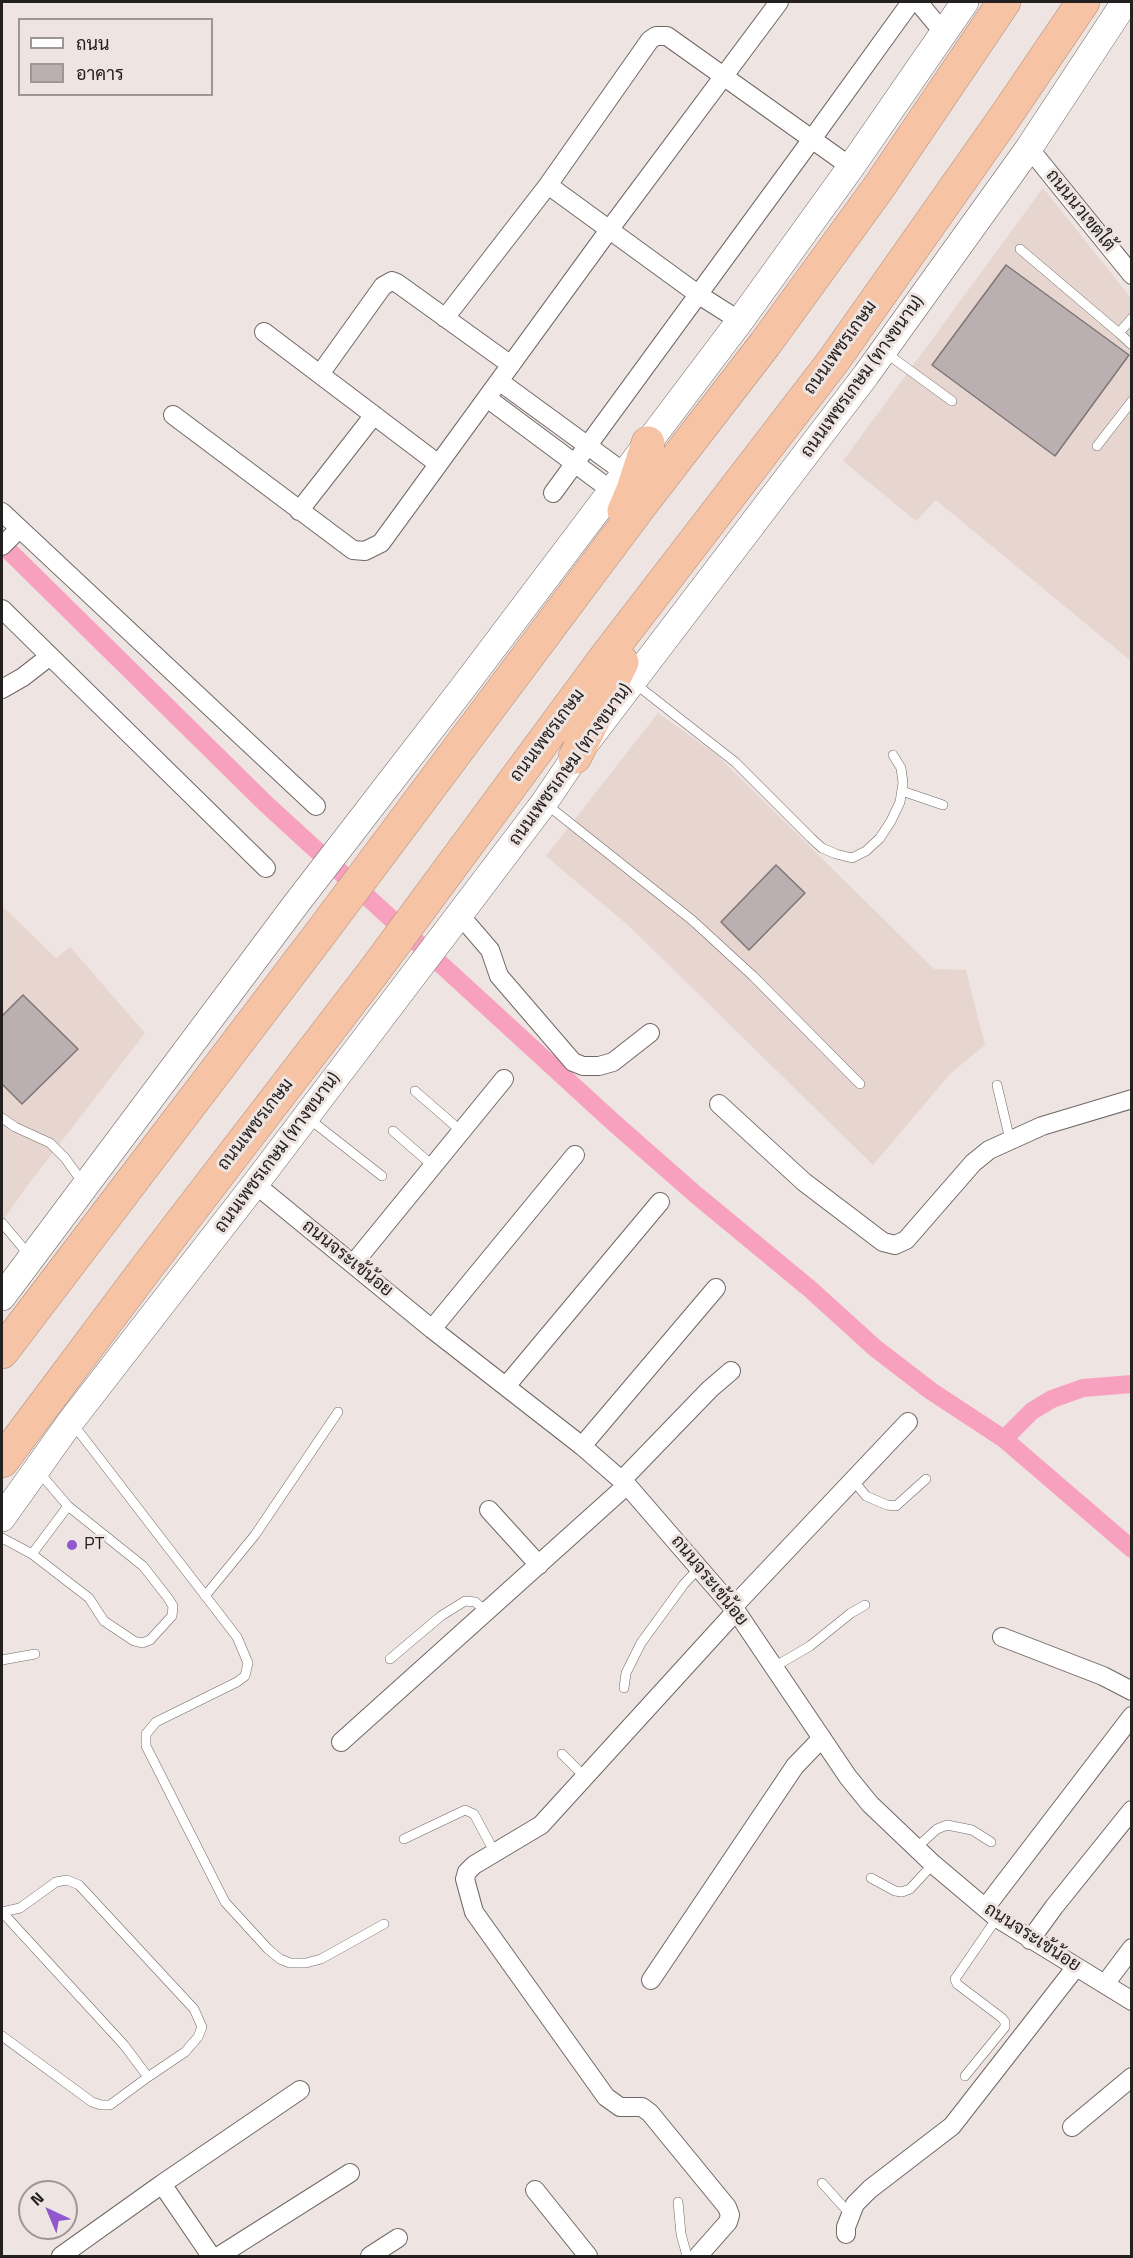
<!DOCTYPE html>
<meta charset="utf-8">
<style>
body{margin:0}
#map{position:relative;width:1133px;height:2258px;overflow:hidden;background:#eee4e1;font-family:"Titillium Web",Sarabun,sans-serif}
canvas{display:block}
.frame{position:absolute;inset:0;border:3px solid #242020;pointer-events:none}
.legend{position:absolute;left:18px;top:18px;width:195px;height:78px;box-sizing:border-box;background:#eee4e1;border:2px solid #9d9694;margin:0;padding:8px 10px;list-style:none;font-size:18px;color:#242020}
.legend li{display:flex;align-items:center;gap:12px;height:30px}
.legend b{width:30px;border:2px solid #9d9694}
.north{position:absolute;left:18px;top:2180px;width:60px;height:60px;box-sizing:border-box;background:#eee4e1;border:2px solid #9d9694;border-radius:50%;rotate:316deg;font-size:16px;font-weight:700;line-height:24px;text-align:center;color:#242020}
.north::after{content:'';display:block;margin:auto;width:21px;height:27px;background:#9057cf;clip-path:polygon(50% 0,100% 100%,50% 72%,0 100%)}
</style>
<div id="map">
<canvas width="1133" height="2258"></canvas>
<div class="frame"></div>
<ul class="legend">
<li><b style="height:8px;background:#fff"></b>ถนน</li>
<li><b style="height:16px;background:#bab0b1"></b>อาคาร</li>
</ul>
<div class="north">N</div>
</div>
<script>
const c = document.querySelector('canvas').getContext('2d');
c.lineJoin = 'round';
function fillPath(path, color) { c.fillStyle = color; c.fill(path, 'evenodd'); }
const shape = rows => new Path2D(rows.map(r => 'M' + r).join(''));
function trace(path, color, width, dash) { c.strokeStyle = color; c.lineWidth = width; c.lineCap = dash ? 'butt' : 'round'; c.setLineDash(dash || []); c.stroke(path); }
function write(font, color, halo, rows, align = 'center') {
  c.font = font + ' "Titillium Web",Sarabun,sans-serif'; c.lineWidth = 6; c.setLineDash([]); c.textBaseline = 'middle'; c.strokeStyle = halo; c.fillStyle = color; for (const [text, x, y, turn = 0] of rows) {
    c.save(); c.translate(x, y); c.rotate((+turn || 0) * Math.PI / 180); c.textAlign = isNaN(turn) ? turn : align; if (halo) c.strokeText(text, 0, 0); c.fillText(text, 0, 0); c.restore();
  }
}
fillPath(shape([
 [1043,188,1131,298,1131,661,936,500,916,521,843,461],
 [658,713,717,755,934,969,966,970,985,1045,951,1073,873,1165,630,927,546,856],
 [2,906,56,958,70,947,145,1033,24,1190,2,1222]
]), '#e7d5d0');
trace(shape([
 [2,544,266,804,613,1122,695,1194,810,1289,875,1348,931,1391,1004,1439,1132,1549],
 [1004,1439,1032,1411,1052,1399,1083,1388,1132,1384]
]), '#f8a1bf', 18);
const building = shape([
 [1006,265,1129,355,1055,456,932,365,1006,265],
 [776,865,805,893,749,950,721,922,776,865],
 [23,995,78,1049,22,1104,2,1084,2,1016,23,995]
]);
fillPath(building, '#bab0b1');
trace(building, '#7e7575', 1.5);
const lane = shape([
 [1020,249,1119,333],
 [1132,318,1119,333,1132,345],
 [886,353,952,401],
 [1097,446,1132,401],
 [633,682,735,762,811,838,822,848,836,854,852,858,866,851,880,838,891,821,900,802,903,783,901,768,893,755],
 [902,791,943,805],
 [546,804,692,920,753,976,860,1084],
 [997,1085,1010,1140],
 [415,1091,461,1131],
 [2,1118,15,1127,50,1143,65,1158,83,1183],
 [308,1118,382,1176],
 [393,1131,433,1166],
 [2,1223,29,1255],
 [73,1424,237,1637,248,1663,245,1676,237,1682,156,1722,146,1734,146,1746,225,1902,268,1949,280,1959,290,1963,306,1963,321,1959,384,1924],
 [853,1480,866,1496,887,1505,896,1506,926,1479],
 [2,1538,32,1554,89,1598,104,1621,134,1641,142,1643,150,1640,172,1616,173,1606,168,1598,143,1566,68,1506,38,1471],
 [32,1554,68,1506],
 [205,1596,255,1535,338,1412],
 [390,1659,441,1616,465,1601,475,1602,486,1611],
 [2,1660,35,1654],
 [774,1667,810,1646,851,1613,865,1605],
 [624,1688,626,1673,641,1643,684,1584,700,1567],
 [562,1754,585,1777],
 [404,1839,465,1810,474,1814,495,1853],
 [916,1848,937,1829,947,1825,972,1830,991,1842],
 [871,1878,895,1891,902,1892,910,1889,933,1864],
 [2,1912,124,2045,148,2077,110,2105,101,2105,92,2102,2,2036],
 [2,1912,20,1908,56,1882,67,1880,79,1885,194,2009,202,2027,198,2037,185,2052,148,2077],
 [965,2076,1005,2027,1005,2022,1002,2018,957,1984,955,1979,997,1918],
 [822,2183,850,2214],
 [678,2202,681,2234,687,2256]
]);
const street = shape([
 [918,2,944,33],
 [1029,148,1132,275],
 [548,185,699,295,740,321],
 [445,318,548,185,650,40,656,36,667,36,851,167],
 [264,332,437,463],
 [320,374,383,286,392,281,397,283,511,365],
 [499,381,625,473],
 [487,398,612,491],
 [173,415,353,550,365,551,381,543,609,230,779,2],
 [553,493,812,139,911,2],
 [299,511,374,415],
 [2,512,316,806],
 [2,546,19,529],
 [2,609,266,868],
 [2,689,23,677,50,656],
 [459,914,490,950,499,976,573,1062,583,1066,599,1066,613,1062,650,1033],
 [719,1104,804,1182,883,1242,895,1245,906,1240,973,1163,989,1150,1042,1126,1132,1099],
 [255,1184,432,1329,582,1446,627,1485,736,1611,848,1777,870,1804,933,1864,997,1918,1132,2001],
 [353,1264,504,1079],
 [432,1329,575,1155],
 [507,1385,660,1202],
 [582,1446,716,1288],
 [622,1480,710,1389,731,1371],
 [489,1510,539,1565],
 [733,1607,908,1422],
 [1002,1637,1103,1676,1132,1691],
 [341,1742,627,1485],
 [985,1908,1132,1716],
 [1030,1940,1054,1907,1132,1810],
 [651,1980,795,1766,822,1738],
 [1105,1984,1132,1948],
 [1072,2127,1132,2077],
 [162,2184,300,2090],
 [535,2190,588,2256],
 [846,2234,846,2227,855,2204,870,2189,952,2126,1076,1967],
 [61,2256,162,2184,211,2256],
 [219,2256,350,2173],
 [370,2256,398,2238],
 [698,2256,728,2222,730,2215,727,2207,650,2113,642,2107,620,2107,606,2097,474,1912,465,1879,467,1872,474,1865,541,1825,736,1611]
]);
const secondary = shape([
 [2,1297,296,904,462,689,740,321,851,167,965,2],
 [2,1518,71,1421,255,1184,544,803,575,757,866,375,1029,148,1125,2]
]);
const highway = shape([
 [624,511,633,490,648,443],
 [575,757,622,662],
 [2,1352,323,930,640,506,765,344,879,187,1004,2],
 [2,1461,148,1266,375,970,605,658,834,360,1005,117,1083,2]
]);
trace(lane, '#706866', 10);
trace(street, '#706866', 20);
trace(secondary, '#706866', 28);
trace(highway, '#ac8a76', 34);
trace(lane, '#fff', 9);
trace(street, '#fff', 18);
trace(secondary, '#fff', 27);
trace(highway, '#f6c3a5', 33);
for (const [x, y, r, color] of [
 [72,1545,6,"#9057cf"]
]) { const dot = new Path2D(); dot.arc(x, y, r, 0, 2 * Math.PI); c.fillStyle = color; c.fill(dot); trace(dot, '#eee4e1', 2); }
write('18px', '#242020', '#eee4e1', [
 ["ถนนนวเขตใต้",1080,211,51],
 ["ถนนเพชรเกษม",841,348,-54],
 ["ถนนเพชรเกษม (ทางขนาน)",863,377,-54],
 ["ถนนเพชรเกษม",548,736,-53],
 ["ถนนเพชรเกษม (ทางขนาน)",571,765,-54],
 ["ถนนเพชรเกษม",256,1125,-52],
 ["ถนนเพชรเกษม (ทางขนาน)",278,1153,-53],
 ["ถนนจระเข้น้อย",347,1259,39],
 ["ถนนจระเข้น้อย",709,1581,51],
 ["ถนนจระเข้น้อย",1032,1938,33]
]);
write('18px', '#242020', '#eee4e1', [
 ["PT",84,1545]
], 'left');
</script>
